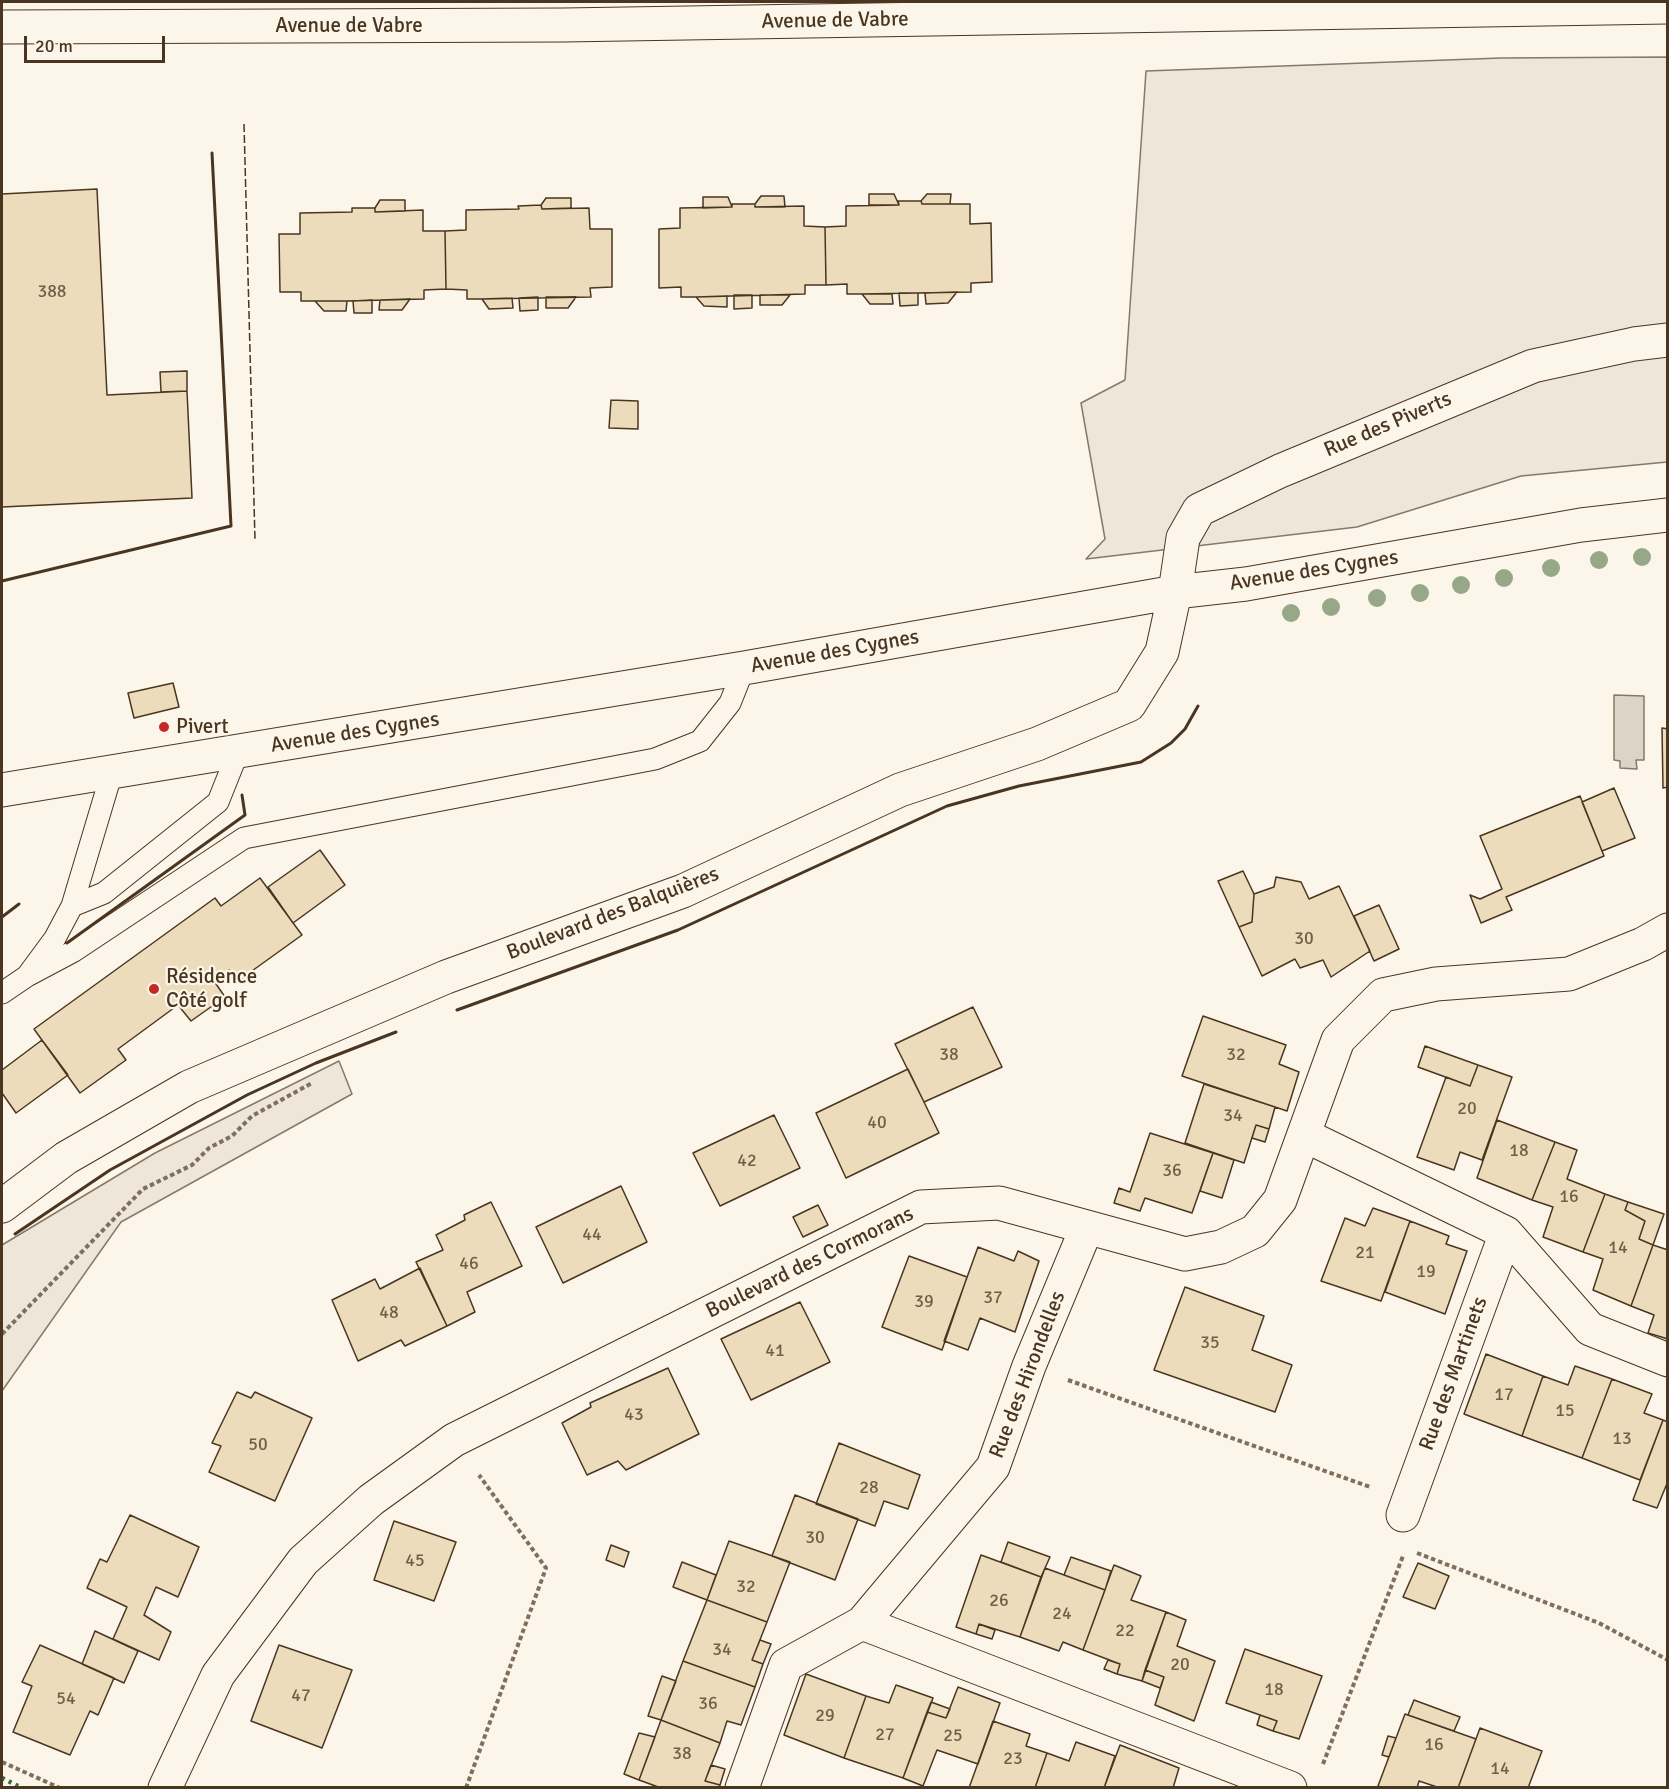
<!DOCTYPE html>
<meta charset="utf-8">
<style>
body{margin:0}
#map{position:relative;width:1669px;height:1789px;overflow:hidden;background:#fbf6e9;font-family:Signika,sans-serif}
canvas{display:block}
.frame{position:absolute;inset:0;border:3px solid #4a3520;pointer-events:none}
.scale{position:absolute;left:24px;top:36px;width:141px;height:27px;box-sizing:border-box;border:3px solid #4a3520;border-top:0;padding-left:8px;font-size:18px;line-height:21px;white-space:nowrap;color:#4a3520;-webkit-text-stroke:4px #fbf6e9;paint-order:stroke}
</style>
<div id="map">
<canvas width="1669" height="1789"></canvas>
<div class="frame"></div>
<div class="scale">20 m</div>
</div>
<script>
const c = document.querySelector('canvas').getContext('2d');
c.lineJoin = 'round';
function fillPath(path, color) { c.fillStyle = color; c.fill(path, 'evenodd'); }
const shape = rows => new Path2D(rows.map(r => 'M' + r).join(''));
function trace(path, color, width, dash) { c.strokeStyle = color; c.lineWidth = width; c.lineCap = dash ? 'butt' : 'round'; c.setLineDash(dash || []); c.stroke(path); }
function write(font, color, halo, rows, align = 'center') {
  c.font = font + ' Signika,sans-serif'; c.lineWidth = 4.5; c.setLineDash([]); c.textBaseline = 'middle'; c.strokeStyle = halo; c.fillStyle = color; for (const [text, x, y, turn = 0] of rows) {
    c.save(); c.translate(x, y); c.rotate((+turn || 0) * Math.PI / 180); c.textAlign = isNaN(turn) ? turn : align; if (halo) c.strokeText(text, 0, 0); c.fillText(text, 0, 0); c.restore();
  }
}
const green = shape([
 [1667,57,1667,462,1521,476,1357,527,1086,559,1105,539,1081,403,1125,380,1146,71,1501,58,1667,57],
 [339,1061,352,1094,121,1222,2,1391,2,1245,155,1153,339,1061]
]);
fillPath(green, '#ede6d9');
trace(green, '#887966', 1.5);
const water = shape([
 [1614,695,1644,696,1644,760,1636,760,1637,769,1620,768,1620,761,1614,760,1614,695]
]);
fillPath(water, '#dcd4c6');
trace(water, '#887966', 1.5);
const building = shape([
 [97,189,107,395,187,391,192,498,2,507,2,194,97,189],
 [869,194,894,194,899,205,869,205,869,194],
 [927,194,951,194,950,204,922,204,921,201,927,194],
 [761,196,784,196,785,207,755,207,755,204,761,196],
 [703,197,728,197,732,207,703,208,703,197],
 [546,198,571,198,571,208,542,209,541,205,546,198],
 [380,200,405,200,405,211,375,212,375,208,380,200],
 [898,201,921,201,922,204,970,204,970,224,991,223,992,282,971,283,971,292,862,294,847,294,847,284,826,285,825,227,846,226,846,206,899,205,898,201],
 [732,204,755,204,755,207,804,206,804,226,825,227,826,285,805,285,805,294,696,297,681,297,681,287,659,288,659,229,680,228,680,208,732,207,732,204],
 [541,205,542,209,589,208,590,229,612,229,612,287,590,288,591,297,482,299,467,299,467,290,446,289,445,231,466,230,466,210,519,209,518,206,541,205],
 [352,208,375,208,375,212,423,210,423,231,445,231,446,289,424,290,424,299,347,301,301,301,301,292,280,292,279,234,300,234,300,213,352,212,352,208],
 [957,292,948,303,926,304,925,293,957,292],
 [899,293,918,293,918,305,900,306,899,293],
 [862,294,892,294,893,304,870,304,862,294],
 [734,295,752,295,752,308,734,309,734,295],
 [760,295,790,295,782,305,760,305,760,295],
 [727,296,727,307,704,306,696,297,727,296],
 [538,297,538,310,520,311,519,298,538,297],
 [546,297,576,297,568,308,546,308,546,297],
 [512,298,513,308,489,309,482,299,512,298],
 [410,299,402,310,379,310,380,300,410,299],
 [372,300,372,313,354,313,353,301,372,300],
 [315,301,347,301,346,311,324,311,315,301],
 [187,371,187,391,161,392,160,372,187,371],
 [611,400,638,401,638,429,609,428,611,400],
 [173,683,179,707,134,718,128,693,173,683],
 [1662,728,1668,729,1668,787,1663,788,1662,728],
 [1614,788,1635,838,1602,851,1582,802,1614,788],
 [1580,796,1604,856,1506,897,1512,910,1481,923,1470,895,1480,899,1502,889,1480,836,1580,796],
 [320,850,345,885,293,923,268,887,320,850],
 [1243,871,1254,894,1252,922,1239,927,1218,881,1243,871],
 [1276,877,1301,882,1309,899,1339,886,1370,951,1331,977,1323,960,1300,968,1295,959,1262,976,1239,927,1252,922,1254,894,1274,887,1276,877],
 [260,878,302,935,238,981,229,970,214,981,225,997,191,1021,178,1005,118,1049,126,1060,80,1093,34,1029,215,898,221,906,260,878],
 [1379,905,1399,949,1374,961,1354,916,1379,905],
 [973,1007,1002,1067,924,1102,895,1044,973,1007],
 [1203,1016,1286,1045,1279,1064,1299,1072,1287,1111,1182,1076,1203,1016],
 [42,1040,68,1075,16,1113,2,1093,2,1070,42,1040],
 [1425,1046,1478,1065,1470,1086,1418,1067,1425,1046],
 [1478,1065,1512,1077,1482,1160,1460,1152,1454,1170,1417,1157,1446,1077,1470,1086,1478,1065],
 [908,1069,939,1133,846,1178,816,1113,908,1069],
 [1204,1084,1275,1107,1269,1129,1256,1125,1244,1163,1185,1143,1204,1084],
 [774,1115,800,1168,720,1206,693,1153,774,1115],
 [1497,1120,1555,1142,1532,1200,1477,1178,1497,1120],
 [1256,1125,1269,1129,1265,1142,1252,1138,1256,1125],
 [1150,1133,1213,1153,1192,1213,1145,1198,1140,1211,1114,1203,1119,1188,1130,1192,1150,1133],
 [1555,1142,1577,1150,1567,1179,1605,1194,1583,1252,1543,1237,1553,1207,1532,1200,1555,1142],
 [1213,1153,1234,1160,1222,1198,1200,1191,1213,1153],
 [621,1186,647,1242,563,1283,536,1227,621,1186],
 [1605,1194,1628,1202,1625,1210,1645,1221,1639,1239,1653,1245,1631,1306,1593,1290,1603,1259,1583,1252,1605,1194],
 [491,1202,522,1266,467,1292,475,1312,447,1326,416,1262,443,1250,436,1235,465,1220,464,1215,491,1202],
 [1628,1202,1664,1214,1653,1245,1639,1239,1645,1221,1625,1210,1628,1202],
 [818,1205,828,1225,803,1237,793,1217,818,1205],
 [1373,1208,1410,1221,1381,1301,1321,1281,1345,1218,1365,1226,1373,1208],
 [1410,1221,1449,1236,1446,1244,1467,1251,1445,1314,1385,1292,1410,1221],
 [1653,1245,1668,1250,1668,1339,1648,1333,1654,1315,1631,1306,1653,1245],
 [978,1247,1014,1261,1018,1251,1039,1261,1015,1332,980,1318,968,1350,944,1341,978,1247],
 [909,1256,967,1277,942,1350,882,1327,909,1256],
 [420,1268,447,1326,405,1346,401,1340,358,1361,332,1300,375,1279,380,1289,420,1268],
 [1185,1287,1264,1316,1252,1350,1292,1365,1275,1412,1154,1370,1185,1287],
 [800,1302,830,1362,751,1400,721,1339,800,1302],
 [1486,1354,1543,1376,1522,1436,1464,1414,1486,1354],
 [1575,1366,1612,1379,1582,1458,1522,1436,1543,1376,1568,1385,1575,1366],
 [668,1368,699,1434,626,1470,618,1461,587,1475,562,1423,591,1407,590,1403,668,1368],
 [1612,1379,1652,1394,1644,1413,1663,1420,1640,1480,1582,1458,1612,1379],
 [237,1392,251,1398,255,1392,312,1418,275,1501,209,1472,221,1446,212,1443,237,1392],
 [1663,1420,1668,1422,1668,1481,1657,1508,1633,1500,1663,1420],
 [839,1443,920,1475,908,1509,884,1501,875,1526,816,1504,839,1443],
 [795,1495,858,1519,835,1580,772,1556,795,1495],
 [130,1515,199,1547,178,1597,156,1587,144,1615,171,1632,159,1660,113,1639,127,1607,87,1588,100,1559,107,1562,130,1515],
 [394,1521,456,1542,434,1601,374,1580,394,1521],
 [729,1541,790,1562,767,1622,707,1600,729,1541],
 [1008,1542,1050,1557,1041,1577,1001,1562,1008,1542],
 [611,1545,629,1552,624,1567,606,1560,611,1545],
 [981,1555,1041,1577,1020,1637,979,1624,976,1634,956,1627,981,1555],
 [1071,1557,1111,1571,1105,1590,1064,1575,1071,1557],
 [682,1562,716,1575,707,1600,673,1587,682,1562],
 [1418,1563,1449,1576,1435,1609,1403,1597,1418,1563],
 [1114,1565,1141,1576,1131,1600,1166,1612,1142,1681,1117,1674,1120,1664,1083,1650,1114,1565],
 [1045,1568,1105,1590,1083,1650,1063,1642,1059,1651,1020,1637,1045,1568],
 [707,1600,767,1622,752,1660,763,1664,755,1687,683,1661,707,1600],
 [1166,1612,1186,1620,1177,1646,1215,1661,1194,1721,1155,1705,1164,1677,1145,1670,1166,1612],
 [979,1624,995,1630,992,1639,976,1634,979,1624],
 [95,1631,138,1651,124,1683,82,1664,95,1631],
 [760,1640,771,1644,763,1664,752,1660,760,1640],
 [40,1645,114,1678,98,1715,90,1711,70,1755,13,1732,32,1686,22,1682,40,1645],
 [279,1645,352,1670,322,1748,251,1721,279,1645],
 [1245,1649,1322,1676,1299,1739,1273,1731,1277,1721,1226,1703,1245,1649],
 [1108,1660,1120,1664,1117,1674,1104,1669,1108,1660],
 [683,1661,755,1687,741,1725,727,1721,720,1743,661,1720,683,1661],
 [1145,1670,1164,1677,1160,1688,1142,1681,1145,1670],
 [806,1674,866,1696,844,1758,784,1735,806,1674],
 [662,1676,676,1681,661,1720,648,1716,662,1676],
 [896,1685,933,1698,903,1778,844,1758,866,1696,889,1703,896,1685],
 [958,1687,1000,1703,978,1764,937,1750,923,1786,903,1778,927,1712,946,1718,958,1687],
 [1414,1700,1460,1717,1454,1731,1408,1715,1414,1700],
 [931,1702,950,1709,946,1718,927,1712,931,1702],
 [1405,1714,1476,1739,1458,1788,1440,1788,1419,1781,1417,1788,1383,1788,1378,1786,1405,1714],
 [1260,1715,1277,1721,1273,1731,1257,1725,1260,1715],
 [661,1720,720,1743,705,1781,720,1785,719,1788,661,1788,639,1780,661,1720],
 [993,1721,1030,1734,1026,1746,1047,1753,1035,1788,969,1788,993,1721],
 [1480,1728,1542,1751,1528,1788,1458,1788,1480,1728],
 [639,1733,655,1737,639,1780,624,1774,639,1733],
 [1388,1736,1396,1738,1389,1757,1382,1755,1388,1736],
 [1076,1742,1115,1756,1104,1788,1035,1788,1047,1753,1069,1761,1076,1742],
 [1120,1745,1179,1768,1173,1788,1104,1788,1120,1745],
 [711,1765,725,1769,720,1785,705,1781,711,1765]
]);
fillPath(building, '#ecdcbc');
trace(building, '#4a3520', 1.5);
const lane = shape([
 [72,906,104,893,218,802,238,752],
 [27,976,74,951,244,838,655,759,700,741,730,703,744,668],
 [2,993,27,976,55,938,72,906,112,772]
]);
const street = shape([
 [2,790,744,668,1175,592,1246,584,1581,525,1668,515],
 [1304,1135,1506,1233,1403,1515],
 [2,1206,66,1158,189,1087,446,977,683,891,900,790,1037,744,1129,705,1162,652,1175,592,1183,538,1199,510,1280,471,1533,366,1634,344,1668,340],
 [1506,1233,1590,1329,1668,1360],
 [862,1623,993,1467,1029,1366,1087,1227],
 [165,1788,218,1675,303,1561,371,1500,454,1440,921,1207,999,1203,1185,1254,1221,1247,1255,1231,1280,1200,1338,1040,1383,995,1436,984,1569,974,1643,944,1668,930],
 [742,1788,786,1665,862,1623,1290,1788]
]);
const secondary = shape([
 [2,27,564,25,1668,7]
]);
trace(lane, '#4a3520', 23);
trace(street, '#4a3520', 35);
trace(secondary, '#4a3520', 35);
trace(shape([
 [2,1334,143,1189,192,1165,209,1148,232,1136,252,1116,312,1083],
 [1068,1380,1370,1487],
 [1417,1553,1599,1623,1668,1660],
 [2,1762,60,1788],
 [1323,1764,1403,1556],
 [466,1788,546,1568,479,1475]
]), '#7f6f5c', 4, [4.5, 3]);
trace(lane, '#fbf6e9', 21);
trace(street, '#fbf6e9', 33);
trace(secondary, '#fbf6e9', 33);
trace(shape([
 [2,1778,22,1788]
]), '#436837', 4.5, [3, 4.5]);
trace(shape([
 [244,124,255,540]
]), '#4a3520', 1.5, [8, 3]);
trace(shape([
 [2,581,231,526,212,153],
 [2,917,19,904],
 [67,943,245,815,242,795],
 [457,1010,678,930,947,806,1019,786,1141,762,1171,743,1185,729,1198,706],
 [15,1234,110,1170,247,1095,316,1063,396,1032]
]), '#4a3520', 3);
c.fillStyle = '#96a887';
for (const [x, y] of [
 [1642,557],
 [1599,560],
 [1551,568],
 [1504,578],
 [1461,585],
 [1420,593],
 [1377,598],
 [1331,607],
 [1291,613]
]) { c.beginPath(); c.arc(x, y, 9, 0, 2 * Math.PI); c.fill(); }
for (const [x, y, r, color] of [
 [164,727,6,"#c62828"],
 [154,989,6,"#c62828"]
]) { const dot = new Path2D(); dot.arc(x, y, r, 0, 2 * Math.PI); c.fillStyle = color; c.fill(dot); trace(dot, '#fbf6e9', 2); }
write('18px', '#725f47', null, [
 ["388",52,292],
 ["30",1304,939],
 ["38",949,1055],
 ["32",1236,1055],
 ["20",1467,1109],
 ["34",1233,1116],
 ["40",877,1123],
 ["18",1519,1151],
 ["42",747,1161],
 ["36",1172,1171],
 ["16",1569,1197],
 ["44",592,1235],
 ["14",1618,1248],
 ["21",1365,1253],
 ["46",469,1264],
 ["19",1426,1272],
 ["37",993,1298],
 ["39",924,1302],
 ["48",389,1313],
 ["35",1210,1343],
 ["41",775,1351],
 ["17",1504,1395],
 ["15",1565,1411],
 ["43",634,1415],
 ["13",1622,1439],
 ["50",258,1445],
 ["28",869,1488],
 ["30",815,1538],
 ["45",415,1561],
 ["32",746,1587],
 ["26",999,1601],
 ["24",1062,1614],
 ["22",1125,1631],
 ["34",722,1650],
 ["20",1180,1665],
 ["18",1274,1690],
 ["47",301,1696],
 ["54",66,1699],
 ["36",708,1704],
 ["29",825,1716],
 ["27",885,1735],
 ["25",953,1736],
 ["16",1434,1745],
 ["38",682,1754],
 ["23",1013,1759],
 ["14",1500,1769]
]);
write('21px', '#4a3520', '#fbf6e9', [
 ["Avenue de Vabre",835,21,-1],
 ["Avenue de Vabre",349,26],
 ["Rue des Piverts",1388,425,-23],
 ["Avenue des Cygnes",1314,571,-9],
 ["Avenue des Cygnes",835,652,-10],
 ["Avenue des Cygnes",355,733,-9],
 ["Boulevard des Balquières",613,914,-21],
 ["Boulevard des Cormorans",810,1263,-26],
 ["Rue des Martinets",1454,1374,-70],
 ["Rue des Hirondelles",1028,1375,-69]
]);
write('21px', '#4a3520', '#fbf6e9', [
 ["Pivert",176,727],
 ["Résidence",166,977],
 ["Côté golf",166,1001]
], 'left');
</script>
